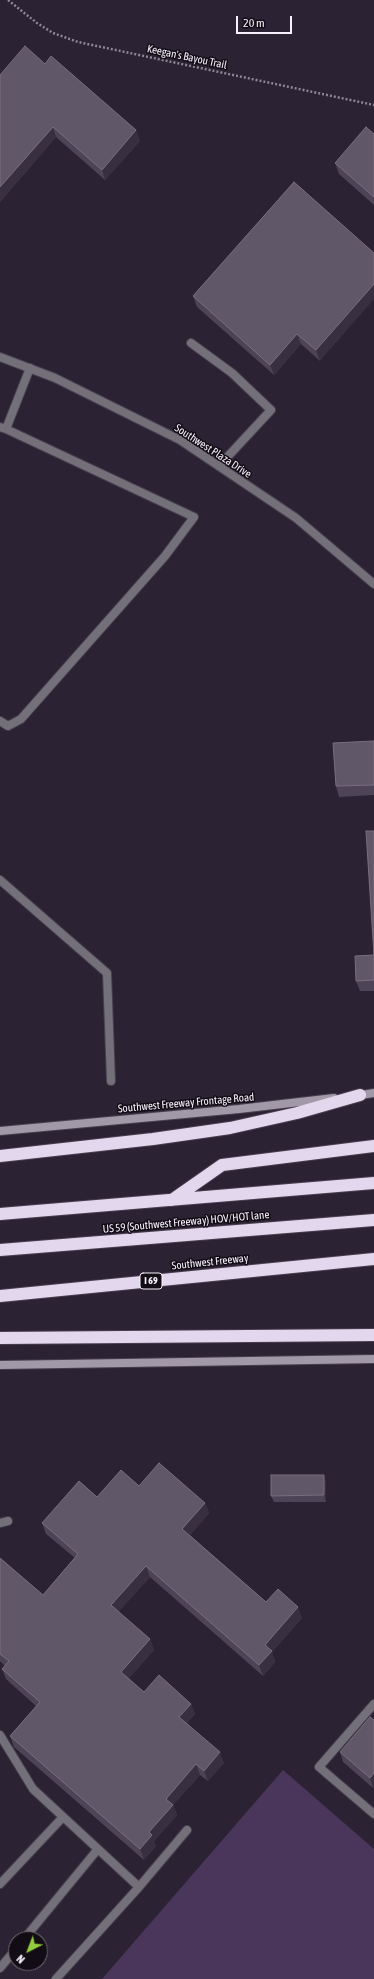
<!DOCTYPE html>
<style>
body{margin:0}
#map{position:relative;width:374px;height:1979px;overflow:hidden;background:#2b2233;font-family:"Asap Condensed",sans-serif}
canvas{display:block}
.north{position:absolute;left:8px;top:1931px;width:40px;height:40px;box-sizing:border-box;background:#120d15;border:1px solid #6e6872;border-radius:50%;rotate:222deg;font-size:11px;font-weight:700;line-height:16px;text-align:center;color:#f7f1fd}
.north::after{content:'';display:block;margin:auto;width:14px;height:18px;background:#93cc3d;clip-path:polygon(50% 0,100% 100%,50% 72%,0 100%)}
.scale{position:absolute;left:236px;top:16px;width:56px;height:18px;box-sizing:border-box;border:2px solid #f7f1fd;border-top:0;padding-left:5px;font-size:12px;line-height:14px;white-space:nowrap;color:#f7f1fd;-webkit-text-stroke:3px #120d15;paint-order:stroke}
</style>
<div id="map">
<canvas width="374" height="1979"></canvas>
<div class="north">N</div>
<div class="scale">20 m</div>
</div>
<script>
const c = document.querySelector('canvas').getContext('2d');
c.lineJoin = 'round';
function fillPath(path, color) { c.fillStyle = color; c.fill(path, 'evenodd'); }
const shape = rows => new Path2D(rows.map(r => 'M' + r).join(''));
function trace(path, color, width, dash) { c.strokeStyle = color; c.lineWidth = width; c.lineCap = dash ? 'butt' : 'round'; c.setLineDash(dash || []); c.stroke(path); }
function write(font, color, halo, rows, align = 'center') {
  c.font = font + ' "Asap Condensed",sans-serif'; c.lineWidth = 3; c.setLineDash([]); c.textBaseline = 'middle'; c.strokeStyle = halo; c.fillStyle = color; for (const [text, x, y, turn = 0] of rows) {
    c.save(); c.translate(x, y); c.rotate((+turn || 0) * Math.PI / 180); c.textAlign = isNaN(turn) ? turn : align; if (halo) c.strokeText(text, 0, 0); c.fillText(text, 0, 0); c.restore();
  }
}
fillPath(shape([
 [283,1770,374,1849,374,1979,102,1979]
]), '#4b365b');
const service = shape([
 [191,343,232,373,271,410,219,466],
 [0,427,6,429,30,368],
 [0,721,8,726,21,719,165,556,194,517,6,429],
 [0,880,107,973,111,1081],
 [0,1523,8,1521],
 [374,1704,319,1767,374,1814],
 [0,1735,33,1789,139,1887,187,1830],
 [0,1884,63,1817],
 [24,1939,98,1849],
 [0,1968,16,1949],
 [56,1979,139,1887]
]);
const minor = shape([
 [0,357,55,378,180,440,296,518,374,584]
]);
const secondary = shape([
 [355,1096,374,1093],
 [0,1131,239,1109,334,1098],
 [0,1365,374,1359]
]);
const motorway = shape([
 [0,1156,153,1139,230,1128,297,1113,360,1095],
 [172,1200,222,1165,374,1146],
 [0,1214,374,1183],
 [0,1250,374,1220],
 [0,1296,374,1259],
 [0,1338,374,1335]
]);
trace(service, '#483f4f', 10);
trace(minor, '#483f4f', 10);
trace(secondary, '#483f4f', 10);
trace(motorway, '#483f4f', 14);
trace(shape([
 [8,0,37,23,53,33,78,42,374,105]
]), '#8e8795', 2.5, [2, 2]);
trace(service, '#747079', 8);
trace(minor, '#747079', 8);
trace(secondary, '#a199a8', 8);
trace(motorway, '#e3d7ee', 12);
fillPath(shape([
 [45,64,136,130,140,141,105,180,56,137,0,202,0,75],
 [374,134,374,205,339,174,335,163],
 [294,182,320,361,301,344,274,375,197,307,193,296],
 [374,741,374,795,339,797,336,786],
 [374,831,374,991,360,991,356,981,374,955],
 [326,1481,326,1502,274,1502,271,1496],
 [139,1486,205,1503,209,1513,190,1535,266,1602,302,1618,272,1652,275,1662,263,1676,150,1577,118,1612,150,1639,154,1650,128,1679,144,1692,191,1704,195,1714,187,1723,224,1763,208,1781,200,1775,173,1805,177,1815,154,1841,156,1846,144,1860,14,1747,10,1736,36,1706,6,1679,2,1669,5,1666,0,1661,0,1558,43,1595,75,1558,46,1534,42,1523,97,1497],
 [370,1717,373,1788,343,1762,340,1752]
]), '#4e4457');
fillPath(shape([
 [53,127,56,137,0,202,0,187],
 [136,130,140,141,105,180,102,170],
 [374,284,374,299,320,361,316,350],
 [297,334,301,344,274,375,270,365],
 [324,1475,326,1481,326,1502,324,1495],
 [205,1503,209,1513,186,1539,182,1529],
 [146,1566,150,1577,115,1616,111,1605],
 [298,1607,302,1618,272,1652,275,1662,263,1676,259,1665,265,1645],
 [150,1639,154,1650,125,1683,121,1672],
 [191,1704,195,1714,183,1727,179,1717],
 [220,1752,224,1763,208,1781,204,1771],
 [196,1764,200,1775,173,1805,177,1815,154,1841,156,1846,144,1860,140,1849,166,1799],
 [374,1773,374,1787,373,1788,370,1778]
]), '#382f41');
const building = shape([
 [25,46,45,64,51,56,136,130,102,170,53,127,0,187,0,75,25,46],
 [366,127,374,134,374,197,335,163,366,127],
 [294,182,374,253,374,284,316,350,297,334,270,365,193,296,294,182],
 [374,741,374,785,336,786,333,743,374,741],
 [366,831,374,831,374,980,356,981,355,956,374,955,366,831],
 [159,1463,205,1503,182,1529,266,1602,278,1589,298,1607,265,1645,272,1651,259,1665,146,1566,111,1605,150,1639,121,1672,144,1692,159,1675,191,1704,179,1717,220,1752,204,1771,196,1764,166,1799,173,1805,149,1832,152,1835,140,1849,10,1736,40,1702,2,1669,9,1661,0,1654,0,1558,43,1595,78,1554,42,1523,79,1481,97,1497,121,1470,139,1486,159,1463],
 [271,1475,324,1475,324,1495,271,1496,271,1475],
 [370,1717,374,1720,374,1773,370,1778,340,1752,370,1717]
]);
fillPath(building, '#605768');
trace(building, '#786f80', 1);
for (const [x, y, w] of [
 [151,1281,22]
]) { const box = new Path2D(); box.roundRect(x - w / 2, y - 8, w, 16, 3); c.fillStyle = '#120d15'; c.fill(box); trace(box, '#f7f1fd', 1); }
write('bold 10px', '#f7f1fd', null, [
 ["I 69",151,1281]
]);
write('11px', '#f7f1fd', '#120d15', [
 ["Keegan's Bayou Trail",187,57,12],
 ["Southwest Plaza Drive",213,451,33],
 ["Southwest Freeway Frontage Road",186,1103,-5],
 ["US 59 (Southwest Freeway) HOV/HOT lane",186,1222,-5],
 ["Southwest Freeway",210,1262,-6]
]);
</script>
